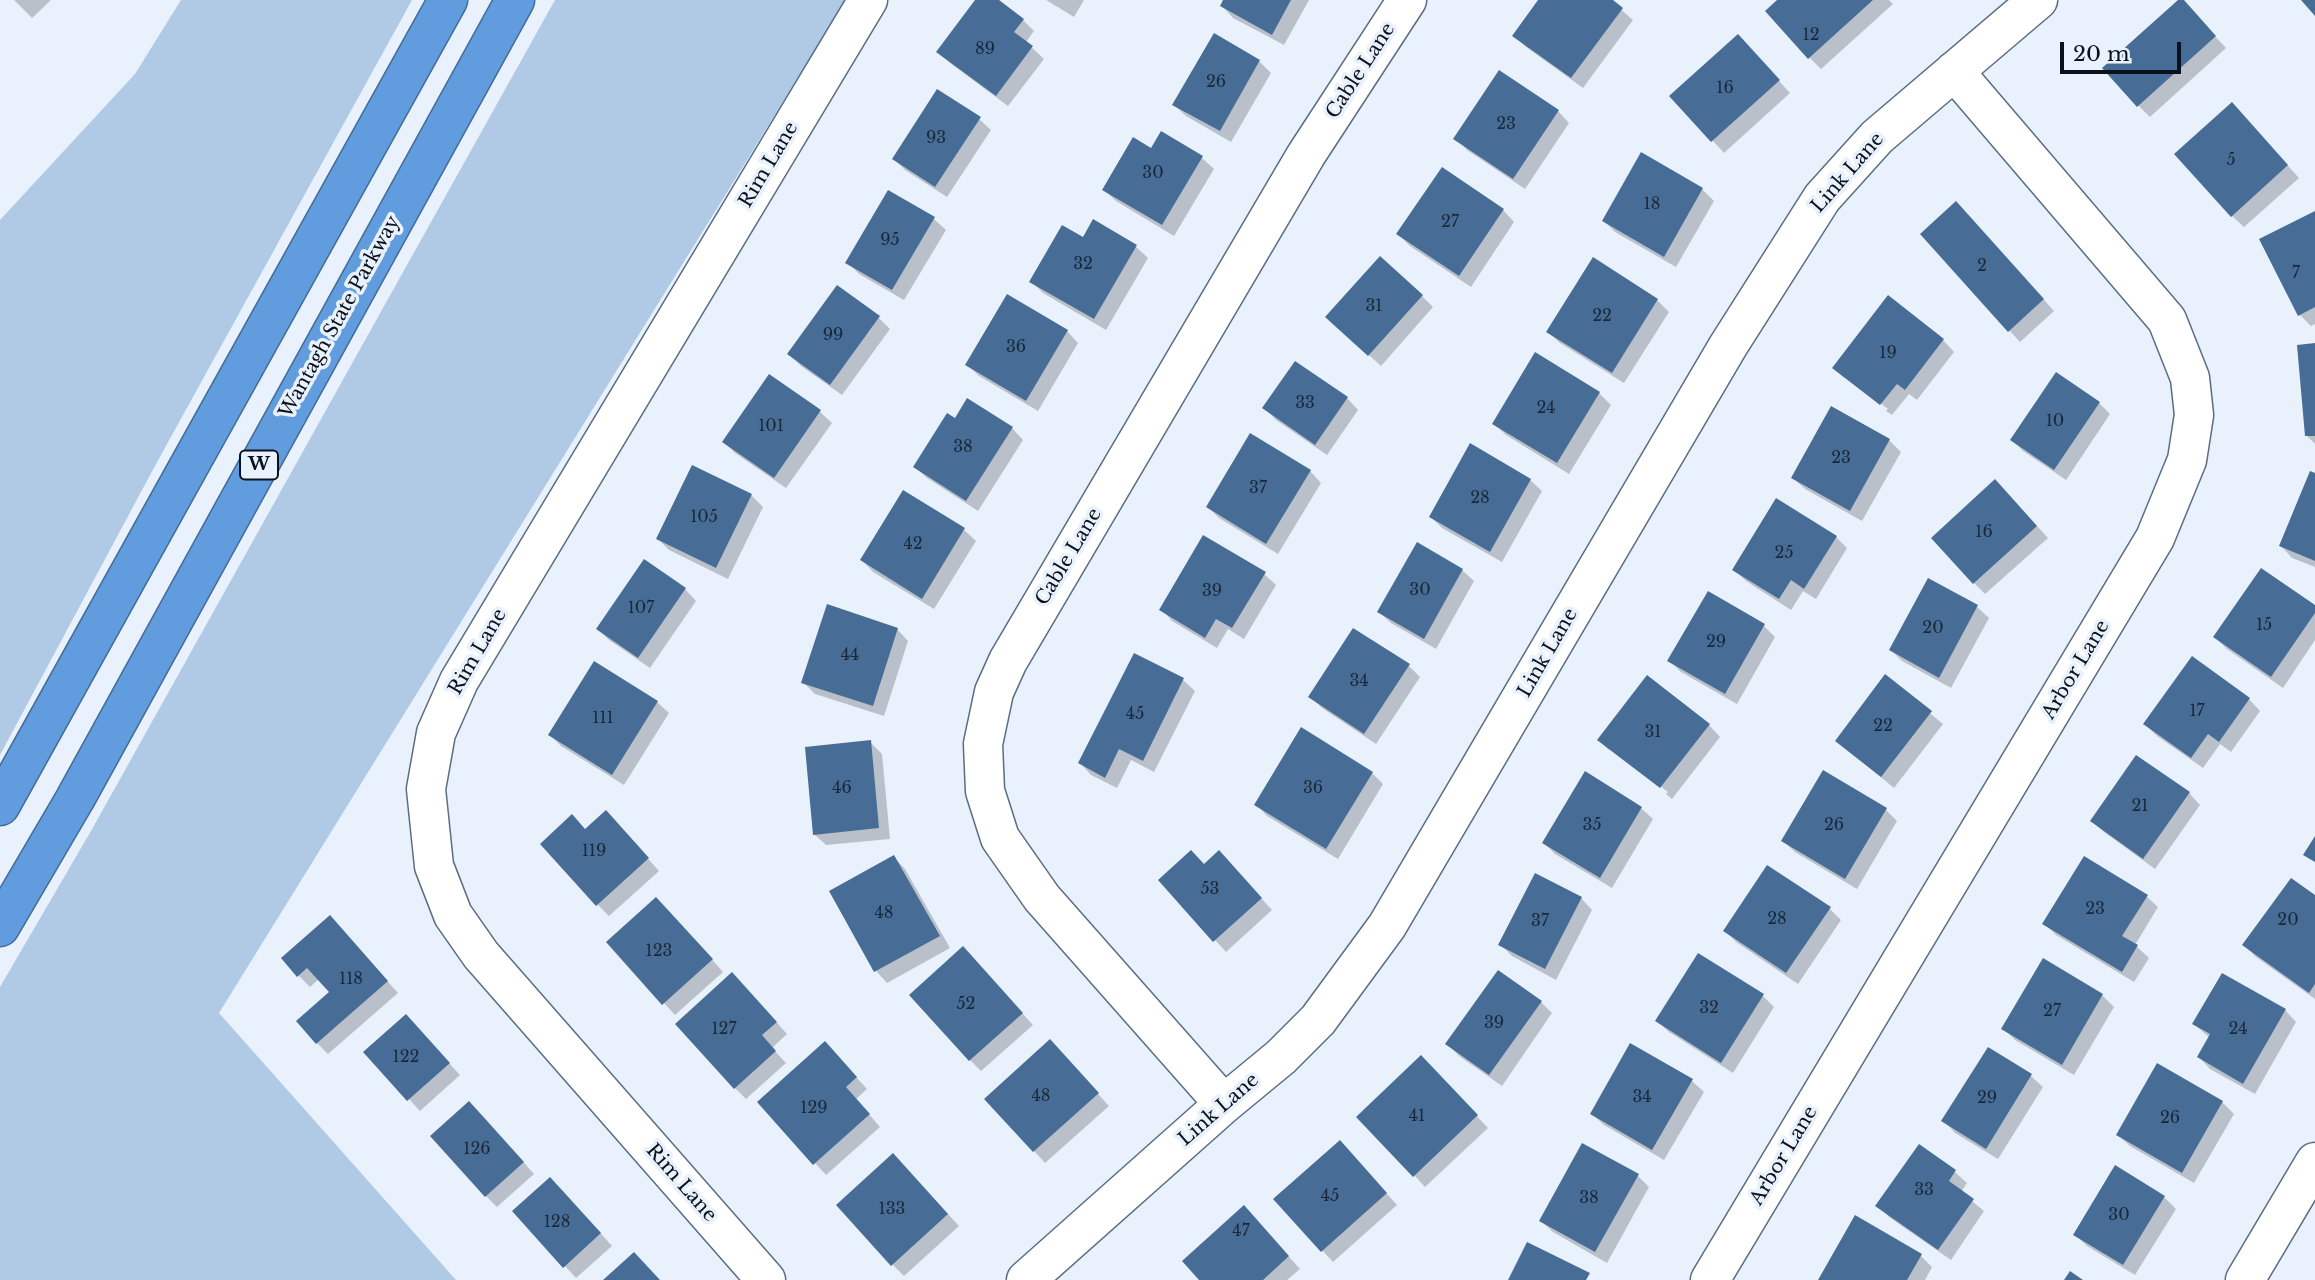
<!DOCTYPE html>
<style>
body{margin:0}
#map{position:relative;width:2315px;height:1280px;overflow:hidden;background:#e8f1fc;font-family:"Libre Baskerville",serif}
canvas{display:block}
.scale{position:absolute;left:2060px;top:42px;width:121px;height:32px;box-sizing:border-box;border:4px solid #0a111a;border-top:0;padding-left:9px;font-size:21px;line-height:24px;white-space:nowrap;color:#0a111a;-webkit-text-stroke:5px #e8f1fc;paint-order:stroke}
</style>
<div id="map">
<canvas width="2315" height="1280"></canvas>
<div class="scale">20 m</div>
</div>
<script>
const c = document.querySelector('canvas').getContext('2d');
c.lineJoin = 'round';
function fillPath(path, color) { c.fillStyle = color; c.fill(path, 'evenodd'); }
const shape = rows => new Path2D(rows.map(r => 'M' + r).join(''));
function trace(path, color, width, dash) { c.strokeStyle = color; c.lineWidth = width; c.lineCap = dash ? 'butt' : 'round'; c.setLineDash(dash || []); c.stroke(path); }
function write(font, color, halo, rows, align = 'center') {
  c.font = font + ' "Libre Baskerville",serif'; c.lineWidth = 7; c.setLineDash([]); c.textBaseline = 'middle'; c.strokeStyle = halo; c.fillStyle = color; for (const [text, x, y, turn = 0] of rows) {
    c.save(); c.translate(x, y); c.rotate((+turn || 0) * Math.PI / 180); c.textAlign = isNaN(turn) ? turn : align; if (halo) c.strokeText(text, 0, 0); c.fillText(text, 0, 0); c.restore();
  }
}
fillPath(shape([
 [181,0,412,0,156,464,0,755,0,220,135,74],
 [555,0,846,0,219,1013,456,1280,0,1280,0,987,91,831]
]), '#b0c9e5');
fillPath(shape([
 [14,0,51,0,32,18],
 [977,0,996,0,1023,20,1034,31,1026,42,1044,59,1008,106,950,63,938,52],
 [1046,0,1084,0,1074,17],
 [1225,0,1309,0,1284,45,1233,18,1222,6],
 [1540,0,1610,0,1633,20,1583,88,1526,47,1514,35],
 [1780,0,1889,0,1893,4,1821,69,1809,57],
 [2180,0,2226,48,2150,117,2138,105],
 [1749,48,1790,93,1724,153,1672,96],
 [1259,61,1271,73,1231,142,1186,116,1174,105],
 [1558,111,1569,123,1525,189,1467,150,1456,138],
 [2243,116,2299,178,2244,227,2232,216],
 [979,119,991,130,947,197,905,170,894,159],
 [1161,133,1202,158,1214,169,1174,236,1116,201,1104,190,1151,151],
 [1702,189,1714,201,1676,267,1615,232,1604,221],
 [889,192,934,219,946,230,904,300,859,274,847,262],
 [1503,210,1514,222,1471,287,1410,246,1398,234],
 [2315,213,2315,324,2311,326,2300,315],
 [1968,215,2054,311,2020,342,2009,330],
 [1094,222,1136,247,1148,258,1106,330,1043,293,1031,281,1083,239],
 [1593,260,1657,300,1669,312,1624,383,1560,343,1548,332],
 [838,287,879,318,890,329,842,395,801,366,789,354],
 [1422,296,1433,307,1381,366,1339,328],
 [1067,331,1078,343,1038,411,979,376,967,364],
 [1943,340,1954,352,1917,400,1909,394,1892,415,1886,411,1888,409,1844,375,1844,378,1835,368],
 [2315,345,2315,444,2307,436],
 [769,377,820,412,832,423,786,488,735,453,724,442],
 [1599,393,1611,405,1569,474,1506,435,1494,424],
 [1347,398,1358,410,1327,455,1276,420,1265,408],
 [2099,403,2110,414,2066,480,2023,451,2012,440],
 [956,420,1012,428,1023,440,978,511,927,478,915,467],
 [1889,440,1901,452,1862,521,1805,489,1793,478],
 [1310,471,1321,483,1278,554,1219,518,1208,507],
 [2315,475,2315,567,2292,558,2281,546],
 [1530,480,1542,491,1502,562,1442,528,1431,517],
 [903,492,964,530,976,541,934,609,873,572,862,560],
 [2007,493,2048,538,1985,594,1974,583],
 [751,495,763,507,728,579,669,550,658,539],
 [1836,537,1847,548,1816,599,1803,591,1791,610,1746,581,1734,570],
 [1462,570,1474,581,1436,649,1391,623,1379,612],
 [1264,574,1276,585,1244,639,1228,629,1217,648,1172,621,1161,609],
 [685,589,696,601,650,668,609,640,598,629],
 [1977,607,1989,618,1951,688,1902,661,1891,650],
 [2315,607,2315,640,2283,688,2227,649,2215,637],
 [1764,626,1775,637,1737,704,1681,672,1669,660],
 [897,629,908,641,884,716,815,694,803,682],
 [1135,655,1183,680,1195,691,1154,772,1131,760,1117,788,1091,775,1080,763],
 [1409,666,1420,677,1376,744,1322,708,1311,697],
 [1886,677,1943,724,1894,788,1837,741],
 [2249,699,2260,711,2231,752,2220,744,2203,768,2157,736,2145,724],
 [657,702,669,713,624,785,561,746,550,735],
 [1709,725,1720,737,1672,799,1666,794,1668,792,1609,747,1609,750,1599,740],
 [870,742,882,754,890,839,826,845,814,834],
 [1372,773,1383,784,1338,859,1267,816,1256,804],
 [2189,793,2200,805,2155,869,2104,832,2092,821],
 [1641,808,1653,819,1612,888,1555,854,1544,843],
 [1886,810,1897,821,1857,889,1795,852,1783,841],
 [617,824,659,871,609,916,597,904,586,831],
 [894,857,905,869,950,948,887,983,876,971],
 [1230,864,1272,910,1226,952,1160,880,1204,866],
 [2146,896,2158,907,2135,945,2149,958,2134,982,2056,935,2044,923],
 [2315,897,2315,999,2256,957,2244,945],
 [1581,898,1592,910,1556,980,1512,956,1500,944],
 [1830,909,1841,920,1798,984,1736,942,1725,930],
 [668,910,723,972,675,1015,608,942],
 [341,929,398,993,328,1054,317,1043,331,992,319,979,310,987,298,975],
 [974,960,1033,1025,981,1071,970,1060],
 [2044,961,2102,995,2114,1007,2074,1075,2015,1040,2004,1029],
 [744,986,787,1034,772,1048,786,1063,746,1099,735,1088],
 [1763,996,1774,1007,1733,1073,1669,1032,1657,1021],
 [1541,1002,1552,1013,1502,1086,1459,1056,1448,1044],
 [2285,1010,2296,1022,2255,1094,2210,1069,2199,1057,2210,1038,2194,1024],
 [417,1028,460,1075,420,1111,366,1052],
 [1631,1046,1692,1081,1704,1092,1664,1160,1604,1125,1592,1114],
 [1988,1049,2031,1076,2043,1087,1998,1159,1955,1133,1944,1121],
 [1061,1053,1109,1106,1045,1163,987,1099],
 [836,1055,867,1089,856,1099,880,1127,826,1175,759,1102],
 [1432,1068,1488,1128,1425,1187,1414,1175],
 [2222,1102,2234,1114,2194,1183,2130,1146,2118,1135],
 [481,1114,534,1174,497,1207,486,1196],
 [1919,1146,1955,1172,1967,1183,1961,1192,1984,1211,1951,1260,1889,1217,1878,1205],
 [1351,1154,1397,1205,1333,1262,1322,1250],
 [905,1167,959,1226,904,1276,892,1264],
 [1638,1176,1649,1187,1607,1263,1553,1232,1541,1221],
 [562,1190,612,1246,576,1278,514,1211],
 [2164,1197,2176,1209,2135,1275,2087,1246,2075,1234],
 [1255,1219,1300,1269,1287,1280,1201,1280],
 [1921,1256,1932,1267,1925,1280,1820,1280]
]), '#0003');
fillPath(shape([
 [975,0,999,0,1024,19,1014,32,1033,46,996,96,936,52],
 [1223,0,1291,0,1272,35,1220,6],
 [1538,0,1613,0,1623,8,1571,78,1512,36],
 [1777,0,1873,0,1808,59,1765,11],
 [2178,0,2184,0,2216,36,2137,107,2102,68],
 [2301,0,2315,0,2315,16],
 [1214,33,1260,60,1220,131,1172,105],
 [1738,34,1780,80,1711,142,1669,96],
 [1499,70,1559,110,1513,179,1453,139],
 [937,89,981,117,935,187,892,159],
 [2232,102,2288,165,2231,217,2174,154],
 [1161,131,1203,156,1162,225,1102,190,1133,137,1151,148],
 [1641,152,1703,188,1664,257,1602,221],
 [1442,167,1504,209,1459,276,1396,234],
 [888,190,935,217,892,290,845,263],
 [1956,201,2044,299,2008,332,1920,234],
 [2315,211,2315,307,2298,316,2259,239],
 [1093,219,1137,245,1094,319,1029,282,1062,225,1083,237],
 [1380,256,1423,295,1368,356,1325,317],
 [1593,257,1658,299,1612,373,1546,332],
 [837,285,880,316,830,385,787,354],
 [1007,294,1068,330,1026,401,965,365],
 [1888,295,1944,339,1905,390,1897,384,1880,405,1832,368],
 [2315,343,2315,436,2305,436,2297,345],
 [1535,352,1600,392,1557,463,1492,424],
 [1295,361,1348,397,1315,445,1262,408],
 [2056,372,2100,402,2054,470,2010,440],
 [769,374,821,410,774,478,722,442],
 [967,398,1013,427,966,501,913,467,947,413,955,418],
 [1831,406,1890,439,1850,511,1791,478],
 [1250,433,1311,470,1266,544,1206,507],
 [1470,443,1531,479,1490,552,1429,517],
 [692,465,752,494,716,568,656,539],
 [2310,471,2315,473,2315,561,2279,546],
 [1995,479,2037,526,1973,584,1931,538],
 [903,490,965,528,922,599,860,560],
 [1776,498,1837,536,1804,589,1791,580,1779,599,1732,570],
 [1203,535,1266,572,1232,628,1216,619,1205,638,1159,610],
 [1417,542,1463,569,1424,639,1377,612],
 [644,559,686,588,638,658,596,629],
 [2261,568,2315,605,2315,613,2271,677,2213,637],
 [1928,578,1978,605,1939,678,1889,650],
 [1708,591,1765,624,1725,694,1667,661],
 [827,604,898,628,873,706,801,683],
 [1353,628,1410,664,1364,734,1308,697],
 [1134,653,1184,678,1143,761,1119,749,1105,778,1078,763],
 [2192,656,2250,698,2219,742,2208,734,2191,758,2143,724],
 [594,661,658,701,612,775,548,735],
 [1885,674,1932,711,1881,777,1835,741],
 [1647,675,1710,724,1660,788,1597,740],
 [1301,727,1373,772,1326,849,1254,805],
 [871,740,879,828,813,835,805,747],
 [2136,755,2190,792,2143,859,2090,821],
 [1823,770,1887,808,1845,879,1781,841],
 [1585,771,1642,807,1600,878,1542,843],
 [606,810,649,858,596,906,540,844,572,814,585,829],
 [2315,836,2315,862,2303,855],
 [1191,850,1204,864,1219,850,1262,898,1213,942,1158,880],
 [894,855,940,936,874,972,829,891],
 [2084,856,2148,895,2122,936,2138,945,2122,972,2042,924],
 [1767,865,1831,907,1786,973,1723,931],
 [1535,873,1582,897,1545,969,1498,945],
 [2291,878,2315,895,2315,984,2309,993,2242,945],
 [656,897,713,959,662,1005,606,942],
 [330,915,388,981,316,1044,296,1021,329,992,307,968,297,977,281,958],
 [963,946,1023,1013,969,1061,909,995],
 [1698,953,1764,994,1721,1063,1655,1021],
 [2043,958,2103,994,2062,1065,2001,1029],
 [1498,970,1542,1001,1489,1075,1445,1044],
 [732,972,777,1022,762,1035,776,1051,734,1089,675,1024],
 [2222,973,2286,1009,2243,1084,2197,1057,2210,1034,2192,1024],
 [406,1014,450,1063,407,1101,363,1052],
 [1050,1039,1099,1093,1033,1152,984,1099],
 [825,1041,857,1077,846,1087,870,1114,813,1165,757,1102],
 [1630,1043,1693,1079,1652,1150,1590,1114],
 [1988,1047,2032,1074,1986,1149,1941,1121],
 [1421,1055,1478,1115,1413,1177,1356,1117],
 [2157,1063,2223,1101,2182,1173,2116,1135],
 [469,1101,524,1162,485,1197,430,1136],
 [1340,1140,1387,1193,1321,1252,1273,1199],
 [1582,1143,1639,1174,1595,1252,1539,1221],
 [1919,1144,1956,1170,1949,1181,1974,1199,1938,1250,1875,1206],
 [893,1153,948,1214,891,1266,836,1205],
 [2115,1165,2165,1196,2123,1265,2073,1235],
 [550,1177,601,1233,563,1268,512,1211],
 [1244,1205,1289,1256,1263,1280,1199,1280,1182,1261],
 [1855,1215,1922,1254,1907,1280,1818,1280],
 [1527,1242,1590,1273,1586,1280,1508,1280],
 [634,1252,660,1280,603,1280],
 [2070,1271,2083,1280,2064,1280]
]), '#476d97');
const minor = shape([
 [1224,1104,1042,898,1000,838,985,791,983,744,994,692,1008,661,1306,155,1407,0],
 [766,1280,481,955,453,915,434,866,426,789,436,733,459,681,868,0],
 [1026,1280,1224,1104,1281,1057,1318,1020,1387,926,1728,346,1822,198,1877,137,2038,0],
 [1710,1280,2155,538,2187,460,2194,415,2190,378,2167,320,1954,71],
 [2245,1280,2315,1162]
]);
const highway = shape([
 [0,806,448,0],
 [0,927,75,799,515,0]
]);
trace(minor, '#596d83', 41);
trace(highway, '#436c99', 41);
trace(minor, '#fff', 38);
trace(highway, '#619dde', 38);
write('16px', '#192839', null, [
 ["12",1811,35],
 ["89",985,49],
 ["26",1216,82],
 ["16",1725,88],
 ["23",1506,124],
 ["93",936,138],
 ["5",2231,160],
 ["30",1153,173],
 ["18",1652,204],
 ["27",1450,222],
 ["95",890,240],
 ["32",1083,264],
 ["2",1982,266],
 ["7",2296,273],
 ["31",1374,306],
 ["22",1602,316],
 ["99",833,335],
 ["36",1016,347],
 ["19",1888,353],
 ["33",1305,403],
 ["24",1546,408],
 ["10",2055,421],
 ["101",771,426],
 ["38",963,447],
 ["23",1841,458],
 ["37",1258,488],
 ["28",1480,498],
 ["105",704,517],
 ["16",1984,532],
 ["42",913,544],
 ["25",1784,553],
 ["30",1420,590],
 ["39",1212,591],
 ["107",641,608],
 ["15",2264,625],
 ["20",1933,628],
 ["29",1716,642],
 ["44",850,655],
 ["34",1359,681],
 ["17",2197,711],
 ["45",1135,714],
 ["111",603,718],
 ["22",1883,726],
 ["31",1653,732],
 ["46",842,788],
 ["36",1313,788],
 ["21",2140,806],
 ["35",1592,825],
 ["26",1834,825],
 ["119",594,851],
 ["53",1210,889],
 ["23",2095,909],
 ["48",884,913],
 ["28",1777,919],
 ["20",2288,920],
 ["37",1540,921],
 ["123",659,951],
 ["118",351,979],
 ["52",966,1004],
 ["32",1709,1008],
 ["27",2052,1011],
 ["39",1494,1023],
 ["127",724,1029],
 ["24",2238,1029],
 ["122",406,1057],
 ["48",1041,1096],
 ["34",1642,1097],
 ["29",1987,1098],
 ["129",814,1108],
 ["41",1417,1116],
 ["26",2170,1118],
 ["126",477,1149],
 ["33",1924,1190],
 ["45",1330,1196],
 ["38",1589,1198],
 ["133",892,1209],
 ["30",2119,1215],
 ["128",557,1222],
 ["47",1241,1231]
]);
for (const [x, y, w] of [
 [259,465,38]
]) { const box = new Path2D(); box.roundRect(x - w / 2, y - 14.5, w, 29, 5); c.fillStyle = '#e8f1fc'; c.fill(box); trace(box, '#0a111a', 2); }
write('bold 18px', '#0a111a', null, [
 ["W",259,465]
]);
write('19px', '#0a111a', '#e8f1fc', [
 ["Cable Lane",1361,71,-57],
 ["Rim Lane",769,165,-59],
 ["Link Lane",1848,173,-49],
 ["Wantagh State Parkway",340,317,-61],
 ["Cable Lane",1069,557,-59],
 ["Rim Lane",478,652,-60],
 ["Link Lane",1548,653,-60],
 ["Arbor Lane",2076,670,-59],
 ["Link Lane",1219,1110,-41],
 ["Arbor Lane",1784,1156,-59],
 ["Rim Lane",681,1183,49]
]);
</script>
